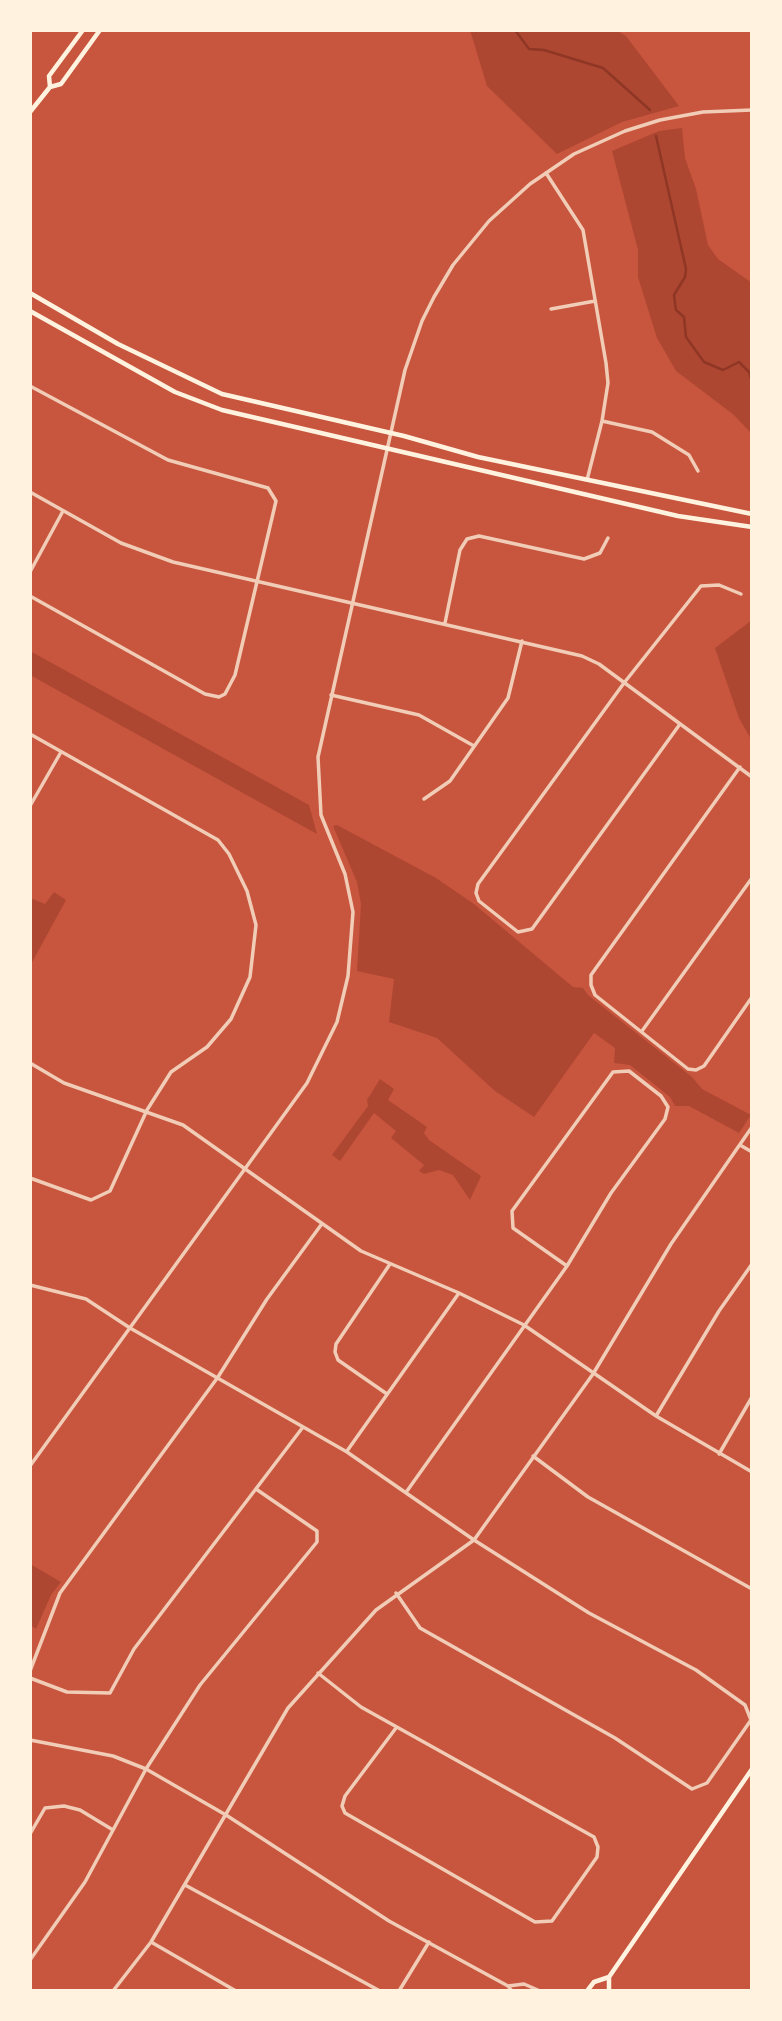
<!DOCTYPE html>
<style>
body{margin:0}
#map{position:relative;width:782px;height:2021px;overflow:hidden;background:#c8553d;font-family:"DejaVu Sans",sans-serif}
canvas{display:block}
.frame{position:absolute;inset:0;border:32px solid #fff3e0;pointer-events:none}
</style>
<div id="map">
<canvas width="782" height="2021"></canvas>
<div class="frame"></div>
</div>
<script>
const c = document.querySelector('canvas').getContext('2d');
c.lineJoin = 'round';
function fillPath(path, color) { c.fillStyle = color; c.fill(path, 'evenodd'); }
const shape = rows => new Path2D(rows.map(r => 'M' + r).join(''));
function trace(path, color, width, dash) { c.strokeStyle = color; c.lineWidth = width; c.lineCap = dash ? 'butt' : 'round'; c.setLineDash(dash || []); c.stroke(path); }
fillPath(shape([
 [470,30,616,30,626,36,679,106,622,122,557,154,487,86],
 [682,128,685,158,696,189,708,245,718,259,752,283,752,434,734,415,676,371,657,338,638,277,638,250,612,151,659,131],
 [752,620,752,741,739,718,715,648],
 [30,651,309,805,317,834,30,675],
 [337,825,436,878,474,904,573,987,583,988,588,995,692,1077,702,1089,751,1115,739,1133,689,1106,675,1106,670,1097,630,1065,614,1063,615,1048,594,1033,534,1117,495,1091,437,1038,389,1022,394,979,357,971,361,904,357,882,333,826],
 [54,892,66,900,30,966,30,898,45,904],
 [380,1079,394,1089,388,1100,427,1127,424,1133,429,1140,481,1176,470,1200,453,1175,439,1170,424,1174,419,1171,424,1165,391,1138,396,1131,374,1113,340,1161,332,1155,368,1106,367,1100],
 [30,1564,61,1582,51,1595,36,1629,30,1625]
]), '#ae4732');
trace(shape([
 [515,30,529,49,544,50,603,68,650,110],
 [656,136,686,269,685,277,674,295,676,310,684,317,686,337,704,362,723,370,739,362,749,372,752,382]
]), '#8f3625', 2.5);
trace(shape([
 [546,173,583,230,606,363,608,383,602,421,587,480],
 [551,309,595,301],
 [30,386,168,460,268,488,276,501,235,675,225,694,219,697,205,694,30,596],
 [602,421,652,432,689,455,698,471],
 [30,492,121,543,173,562,582,656,599,664,752,777],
 [30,572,63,511],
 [445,623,460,550,467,539,479,536,584,559,600,553,608,538],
 [331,695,419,715,474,746],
 [680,724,532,929,518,932,479,901,476,893,478,884,624,683,701,586,719,585,741,594],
 [30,734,218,840,229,854,247,891,256,925,250,977,231,1019,207,1047,171,1072,147,1110,110,1191,91,1200,30,1178],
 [740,767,591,975,591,985,595,995,688,1069,696,1070,704,1066,752,997],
 [424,799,450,781,508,698,522,641],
 [30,806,61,752],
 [642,1031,752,878],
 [30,1063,64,1083,183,1125,361,1251,459,1293,524,1325,656,1416,752,1472],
 [740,1145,752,1152],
 [30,1285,86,1299,130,1328,347,1452,474,1540,589,1613,696,1670,745,1705,751,1720,707,1783,692,1789,615,1738,420,1628,396,1593],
 [387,1394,338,1360,335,1352,336,1344,390,1264],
 [656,1416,719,1311,752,1264],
 [347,1451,459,1293],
 [719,1454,752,1397],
 [533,1456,588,1497,752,1589],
 [407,1491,567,1266,611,1193,665,1119,668,1107,661,1096,629,1071,613,1072,512,1211,513,1228,567,1266],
 [30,1671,60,1593,218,1377,267,1299,321,1225],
 [318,1673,361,1707,594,1837,598,1847,597,1857,552,1921,535,1922,345,1813,342,1806,345,1796,396,1728],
 [30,1678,67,1692,110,1693,134,1649,303,1427],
 [30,1834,45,1808,64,1806,80,1810,113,1830],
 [185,1885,380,1991],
 [151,1942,236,1991],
 [30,1960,85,1882,146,1769,200,1685,317,1542,317,1531,256,1489],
 [113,1991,151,1942,288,1708,376,1610,474,1540,593,1374,671,1244,752,1127],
 [399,1991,429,1942]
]), '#f1ccb7', 3.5);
trace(shape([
 [30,1466,307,1083,337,1022,348,976,353,912,345,874,321,815,318,757,405,370,422,321,434,297,453,265,489,221,530,184,574,154,625,131,660,120,703,112,752,110],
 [30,1740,113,1756,146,1769,226,1815,389,1921,508,1986,512,1991],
 [508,1986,524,1984,540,1991]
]), '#f1ccb7', 3.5);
trace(shape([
 [50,87,49,76,83,30],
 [30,112,50,87,61,84,100,30],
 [30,293,118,344,222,394,404,436,478,457,752,514],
 [30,311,175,392,222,410,678,516,752,527],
 [587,1991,594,1982,609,1977],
 [609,1991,609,1977,752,1769]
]), '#fff3e0', 4.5);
</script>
